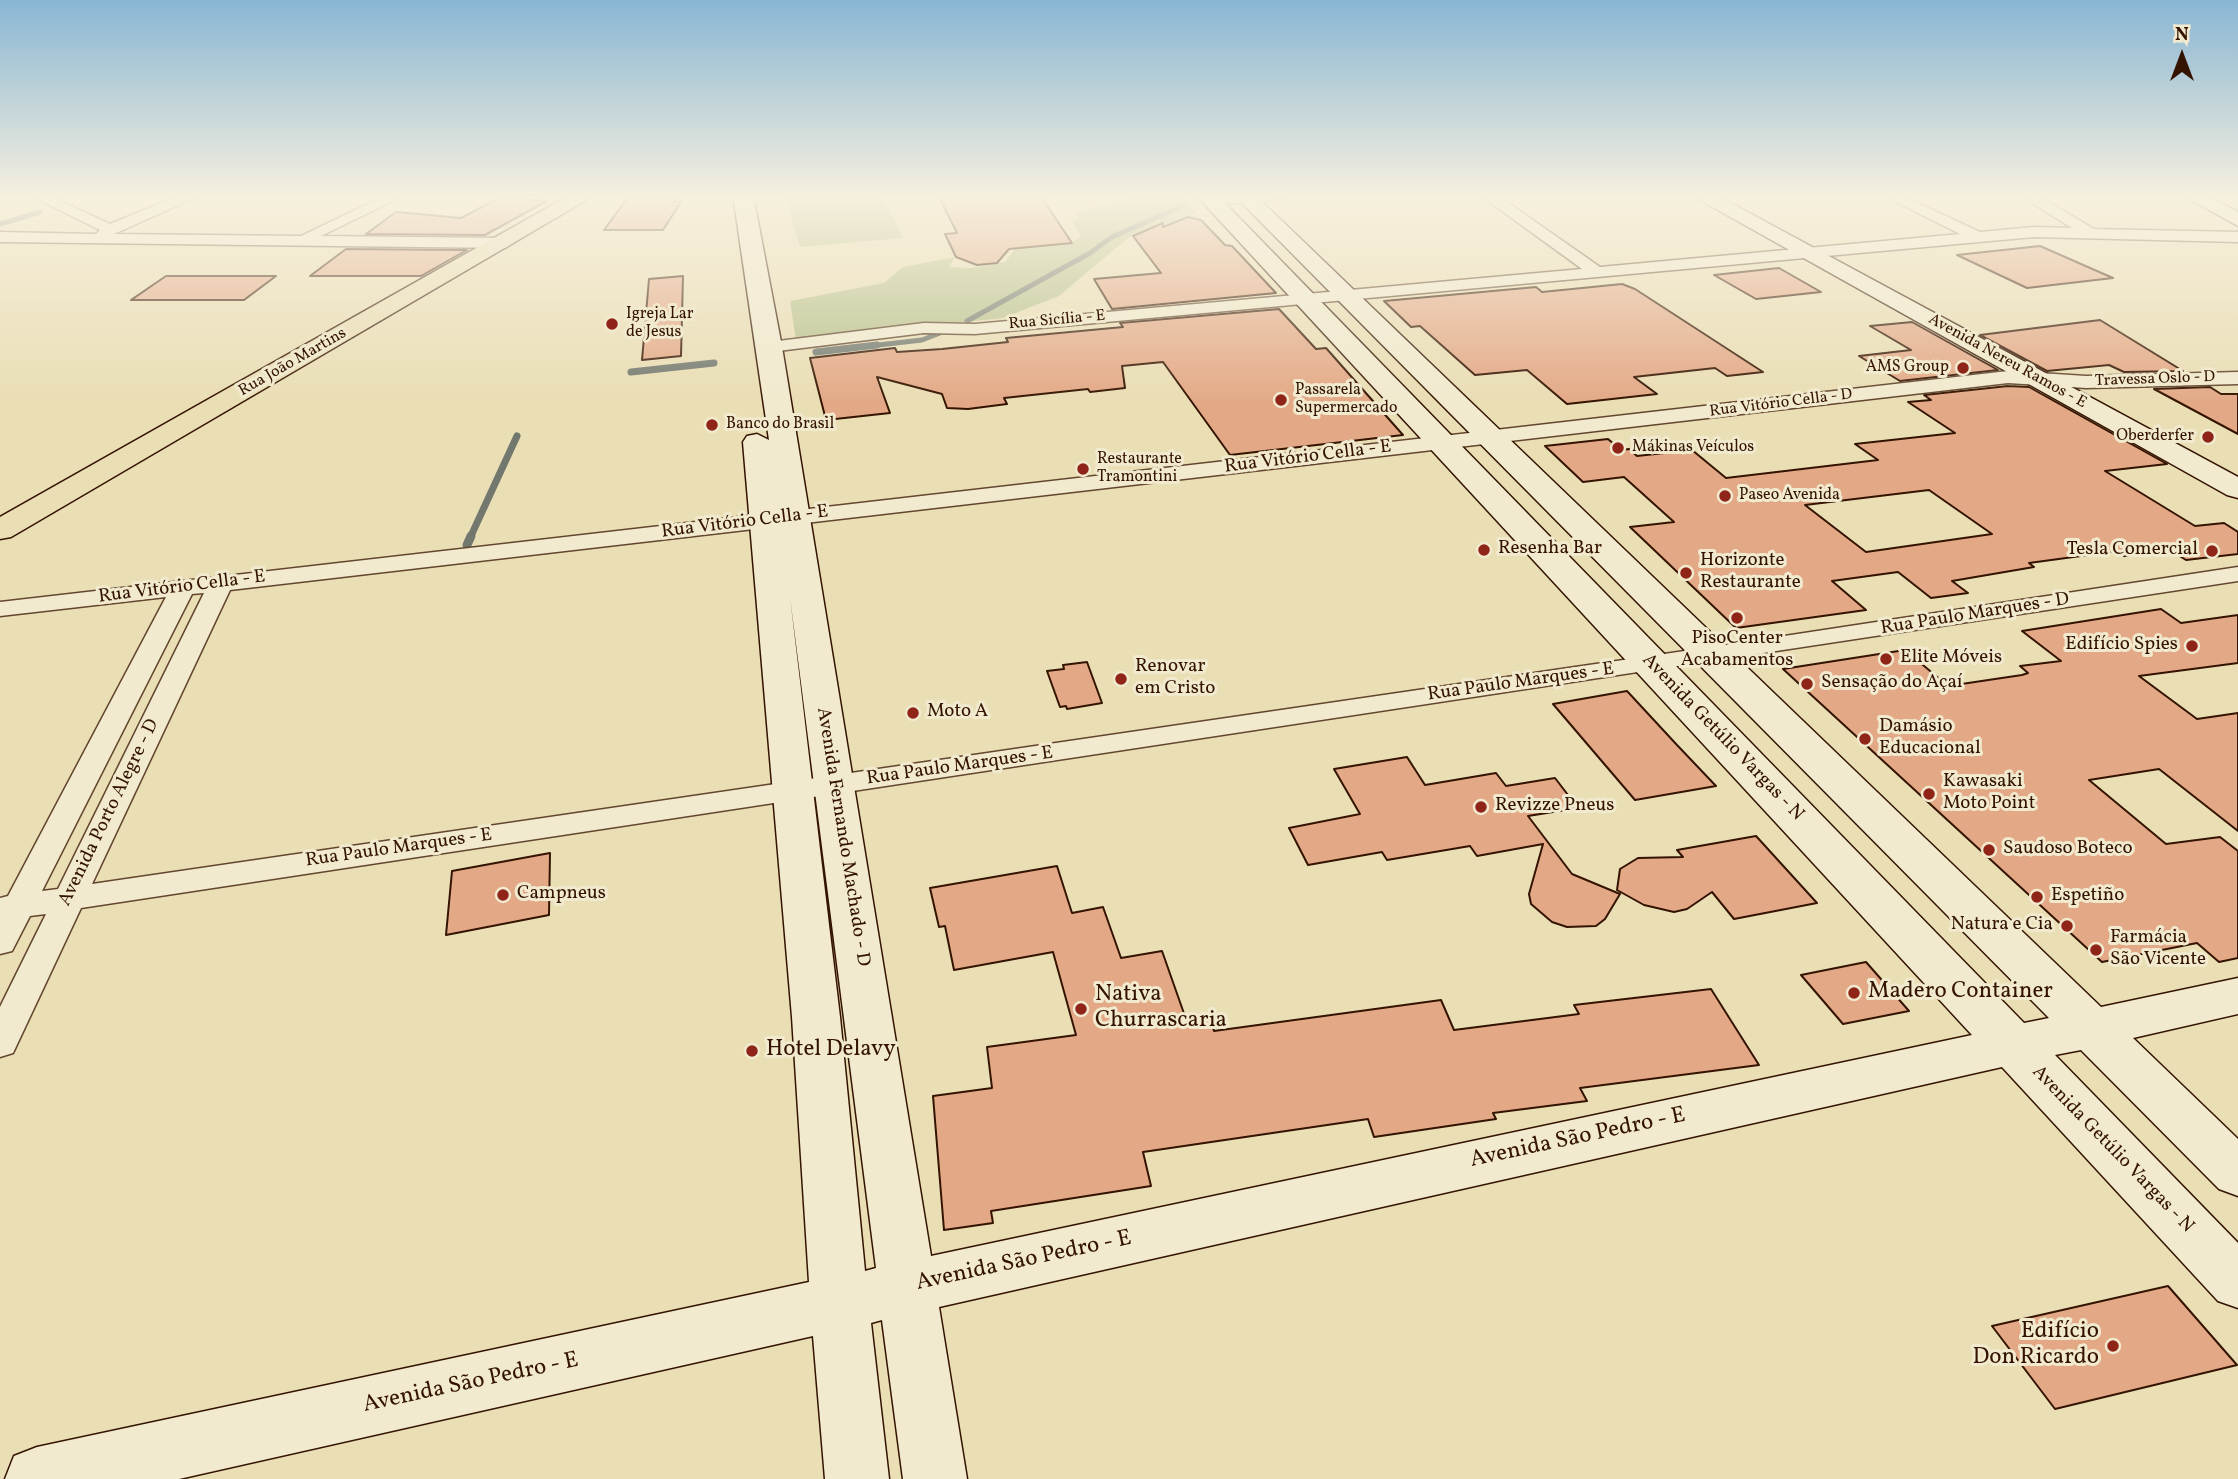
<!DOCTYPE html>
<meta charset="utf-8">
<style>
body{margin:0}
#map{position:relative;width:2238px;height:1479px;overflow:hidden;background:#eadeb5;font-family:Vollkorn,serif}
canvas{display:block}
.north{position:absolute;left:2147px;top:21px;width:70px;height:70px;-webkit-text-stroke:5px #f1eacf;paint-order:stroke;rotate:0deg;font-size:19px;font-weight:700;line-height:28px;text-align:center;color:#341400}
.north::after{content:'';display:block;margin:auto;width:24px;height:32px;background:#341400;clip-path:polygon(50% 0,100% 100%,50% 72%,0 100%)}
</style>
<div id="map">
<canvas width="2238" height="1479"></canvas>
<div class="north">N</div>
</div>
<script>
const c = document.querySelector('canvas').getContext('2d');
c.lineJoin = 'round';
function fillPath(path, color) { c.fillStyle = color; c.fill(path, 'evenodd'); }
const shape = rows => new Path2D(rows.map(r => 'M' + r).join(''));
function trace(path, color, width, dash) { c.strokeStyle = color; c.lineWidth = width; c.lineCap = dash ? 'butt' : 'round'; c.setLineDash(dash || []); c.stroke(path); }
function write(font, color, halo, rows, align = 'center') {
  c.font = font + ' Vollkorn,serif'; c.lineWidth = 6; c.setLineDash([]); c.textBaseline = 'middle'; c.strokeStyle = halo; c.fillStyle = color; for (const [text, x, y, turn = 0] of rows) {
    c.save(); c.translate(x, y); c.rotate((+turn || 0) * Math.PI / 180); c.textAlign = isNaN(turn) ? turn : align; if (halo) c.strokeText(text, 0, 0); c.fillText(text, 0, 0); c.restore();
  }
}
fillPath(shape([
 [817,195,882,195,903,238,800,247,785,198],
 [1138,195,1181,195,1196,213,1128,238,1059,296,1003,318,796,340,790,301,884,283,903,267,955,257,949,267,971,268,1005,262,1015,249,1072,242,1081,237,1072,221,1079,218,1077,213]
]), '#b8c18c');
trace(shape([
 [0,224,40,212],
 [967,321,1090,253,1112,237,1180,207],
 [861,347,922,340,940,333]
]), '#72786e', 5);
trace(shape([
 [816,352,877,345],
 [631,372,714,363],
 [470,538,517,436]
]), '#72786e', 7);
trace(shape([
 [467,545,471,536]
]), '#72786e', 9);
const building = shape([
 [638,195,676,195,674,202,681,202,663,230,604,230,627,199,634,199,638,195],
 [938,195,1040,195,1072,243,1009,249,997,263,977,265,956,257,945,234,957,233,938,195],
 [501,197,547,201,485,235,366,234,396,212,461,218,501,197],
 [1188,217,1201,220,1225,245,1232,246,1276,293,1112,309,1094,279,1161,273,1133,236,1163,223,1163,227,1188,217],
 [2040,246,2113,278,2027,288,1957,255,2040,246],
 [346,249,458,250,467,250,421,276,310,276,346,249],
 [1779,268,1821,292,1756,299,1714,275,1779,268],
 [166,276,276,276,244,300,131,300,166,276],
 [683,276,681,356,642,360,649,279,683,276],
 [1622,284,1635,289,1763,372,1727,376,1715,368,1634,377,1657,394,1567,404,1527,370,1475,375,1420,326,1411,327,1384,301,1536,287,1542,292,1622,284],
 [1279,309,1316,349,1326,348,1403,435,1230,455,1163,362,1122,366,1125,388,1090,392,1088,389,1004,398,1007,404,968,409,947,408,942,394,877,377,890,413,826,420,810,358,895,348,897,352,942,349,1008,342,1006,338,1123,327,1120,323,1279,309],
 [2100,320,2183,371,2124,372,2109,365,2047,371,1980,335,2100,320],
 [1912,322,1998,370,1900,381,1859,356,1911,350,1870,326,1912,322],
 [2008,386,2029,387,2167,464,2105,471,2195,526,2224,523,2238,532,2238,554,2186,560,2170,550,2124,556,2118,551,2029,563,2034,567,1952,581,1968,593,1931,598,1898,572,1832,581,1866,610,1736,628,1630,527,1674,522,1624,477,1583,482,1545,446,1608,439,1621,450,1629,449,1637,456,1692,450,1726,478,1878,460,1855,444,1955,433,1908,402,1931,400,1924,395,2008,386],
 [1929,490,1992,534,1866,552,1805,505,1929,490],
 [2210,387,2221,394,2238,394,2238,434,2154,389,2210,387],
 [2161,609,2181,623,2238,615,2238,663,2139,676,2197,719,2238,713,2238,831,2159,769,2089,780,2166,844,2220,837,2238,851,2238,958,2219,962,2197,943,2102,962,1783,669,1905,650,1948,686,2022,675,2028,673,2020,666,2061,661,2022,631,2161,609],
 [1087,662,1102,703,1067,709,1066,706,1060,707,1047,671,1064,669,1063,665,1087,662],
 [1627,691,1677,745,1716,786,1635,800,1553,704,1627,691],
 [1407,757,1425,785,1496,773,1506,786,1555,778,1578,808,1528,816,1572,874,1620,894,1605,919,1596,926,1567,927,1552,922,1531,904,1529,894,1543,844,1477,856,1470,846,1387,860,1382,852,1308,865,1289,828,1360,814,1334,769,1407,757],
 [1756,836,1817,903,1734,919,1712,892,1687,909,1674,912,1644,905,1617,890,1620,869,1638,858,1683,857,1677,850,1756,836],
 [550,853,549,915,446,935,452,871,550,853],
 [1057,866,1072,913,1103,907,1121,958,1162,951,1187,1022,1211,1019,1214,1031,1441,1000,1454,1030,1579,1014,1574,1005,1711,989,1759,1065,1580,1088,1587,1101,1493,1113,1496,1119,1374,1137,1368,1119,1143,1152,1151,1186,991,1211,993,1223,944,1230,933,1096,992,1088,987,1047,1076,1035,1053,952,954,970,945,926,939,927,930,888,1057,866],
 [1866,962,1909,1011,1843,1024,1801,975,1866,962],
 [2168,1286,2237,1365,2055,1409,1992,1326,2168,1286]
]);
fillPath(building, '#e3a987');
trace(building, '#341400', 2);
const street = shape([
 [29,195,48,195,110,224,181,195,201,195,114,234,301,236,386,195,405,195,321,236,505,238,513,243,505,248,0,242,0,232,96,234,100,230,29,195],
 [1228,195,1288,195,1281,199,1211,205,1204,201,1211,197,1228,195],
 [1480,195,1497,195,1600,267,1960,234,1882,195,1901,195,1980,232,2034,227,2072,228,2019,195,2037,195,2094,229,2238,232,2238,242,2034,237,975,334,924,333,770,352,761,347,770,342,924,323,975,324,1582,269,1480,195],
 [2008,371,2086,376,2238,372,2238,384,2086,388,2008,383,230,590,92,884,1712,647,2238,567,2238,581,81,908,13,1053,0,1057,0,1007,46,914,30,916,12,951,0,954,0,898,8,896,166,597,0,616,0,602,2008,371],
 [204,593,58,889,42,891,192,594,204,593]
]);
const secondary = shape([
 [733,195,753,195,782,347,931,1256,1972,1035,1196,195,1217,195,2024,1023,2049,1018,1234,195,1255,195,2101,1007,2238,978,2238,1014,2133,1038,2238,1139,2238,1196,2219,1189,2081,1050,2055,1055,2238,1243,2238,1308,2218,1301,2002,1067,939,1307,967,1479,903,1479,882,1320,871,1323,889,1479,825,1479,813,1336,179,1479,5,1479,14,1456,37,1447,809,1282,792,1017,743,442,747,436,757,434,769,440,733,195],
 [790,597,876,1268,865,1271,840,1017,790,597],
 [1691,195,1716,195,2238,477,2238,498,2227,495,1691,195],
 [2182,195,2207,195,2238,212,2238,226,2182,195]
]);
const primary = shape([
 [570,195,595,195,11,537,0,539,0,517,570,195]
]);
trace(street, '#62462d', 3);
trace(secondary, '#341400', 3);
trace(primary, '#341400', 3);
fillPath(street, '#f1eacf');
fillPath(secondary, '#f1eacf');
fillPath(primary, '#eadeb5');
const sky = c.createLinearGradient(0, 0, 0, 402);
sky.addColorStop(0, '#89b6d4');
sky.addColorStop(0.49, '#f6f0de');
sky.addColorStop(1, '#f6f0de00');
c.fillStyle = sky;
c.fillRect(0, 0, 2238, 402);
for (const [x, y, r, color] of [
 [612,324,7,"#8f2418"],
 [1963,368,7,"#8f2418"],
 [1281,400,7,"#8f2418"],
 [712,425,7,"#8f2418"],
 [2208,437,7,"#8f2418"],
 [1618,448,7,"#8f2418"],
 [1083,469,7,"#8f2418"],
 [1725,496,7,"#8f2418"],
 [1484,550,7,"#8f2418"],
 [2212,551,7,"#8f2418"],
 [1686,573,7,"#8f2418"],
 [1737,618,7,"#8f2418"],
 [2192,646,7,"#8f2418"],
 [1886,659,7,"#8f2418"],
 [1121,679,7,"#8f2418"],
 [1807,684,7,"#8f2418"],
 [913,713,7,"#8f2418"],
 [1865,739,7,"#8f2418"],
 [1929,794,7,"#8f2418"],
 [1481,807,7,"#8f2418"],
 [1989,850,7,"#8f2418"],
 [503,895,7,"#8f2418"],
 [2037,897,7,"#8f2418"],
 [2067,926,7,"#8f2418"],
 [2096,950,7,"#8f2418"],
 [1854,993,7,"#8f2418"],
 [1081,1009,7,"#8f2418"],
 [752,1051,7,"#8f2418"],
 [2113,1346,7,"#8f2418"]
]) { const dot = new Path2D(); dot.arc(x, y, r, 0, 2 * Math.PI); c.fillStyle = color; c.fill(dot); trace(dot, '#f1eacf', 2.5); }
write('16px', '#341400', '#f1eacf', [
 ["Igreja Lar",626,315],
 ["de Jesus",626,333],
 ["AMS Group",1949,368,"right"],
 ["Passarela",1295,391],
 ["Supermercado",1295,409],
 ["Banco do Brasil",726,425],
 ["Oberderfer",2194,437,"right"],
 ["Mákinas Veículos",1632,448],
 ["Restaurante",1097,460],
 ["Tramontini",1097,478],
 ["Paseo Avenida",1739,496]
], 'left');
write('16px', '#341400', '#f1eacf', [
 ["Rua Sicília - E",1057,321,-5],
 ["Avenida Nereu Ramos - E",2007,362,29],
 ["Rua João Martins",293,363,-30],
 ["Travessa Oslo - D",2155,380,-2],
 ["Rua Vitório Cella - D",1781,404,-7]
]);
write('19px', '#341400', '#f1eacf', [
 ["Rua Vitório Cella - E",1308,458,-7],
 ["Rua Vitório Cella - E",745,523,-7],
 ["Rua Vitório Cella - E",182,588,-7],
 ["Rua Paulo Marques - D",1975,615,-9],
 ["Rua Paulo Marques - E",1521,683,-8],
 ["Avenida Getúlio Vargas - N",1722,738,46],
 ["Rua Paulo Marques - E",960,767,-8],
 ["Avenida Porto Alegre - D",110,813,-64],
 ["Avenida Fernando Machado - D",842,837,81],
 ["Rua Paulo Marques - E",399,849,-8],
 ["Avenida Getúlio Vargas - N",2112,1150,46]
]);
write('19px', '#341400', '#f1eacf', [
 ["Resenha Bar",1498,550],
 ["Tesla Comercial",2198,551,"right"],
 ["Horizonte",1700,562],
 ["Restaurante",1700,584],
 ["PisoCenter",1737,640,"center"],
 ["Acabamentos",1737,662,"center"],
 ["Edifício Spies",2178,646,"right"],
 ["Elite Móveis",1900,659],
 ["Renovar",1135,668],
 ["em Cristo",1135,690],
 ["Sensação do Açaí",1821,684],
 ["Moto A",927,713],
 ["Damásio",1879,728],
 ["Educacional",1879,750],
 ["Kawasaki",1943,783],
 ["Moto Point",1943,805],
 ["Revizze Pneus",1495,807],
 ["Saudoso Boteco",2003,850],
 ["Campneus",517,895],
 ["Espetiño",2051,897],
 ["Natura e Cia",2053,926,"right"],
 ["Farmácia",2110,939],
 ["São Vicente",2110,961]
], 'left');
write('23px', '#341400', '#f1eacf', [
 ["Madero Container",1868,993],
 ["Nativa",1095,996],
 ["Churrascaria",1095,1022],
 ["Hotel Delavy",766,1051],
 ["Edifício",2099,1333,"right"],
 ["Don Ricardo",2099,1359,"right"]
], 'left');
write('23px', '#341400', '#f1eacf', [
 ["Avenida São Pedro - E",1578,1139,-12],
 ["Avenida São Pedro - E",1024,1262,-12],
 ["Avenida São Pedro - E",471,1384,-12]
]);
</script>
